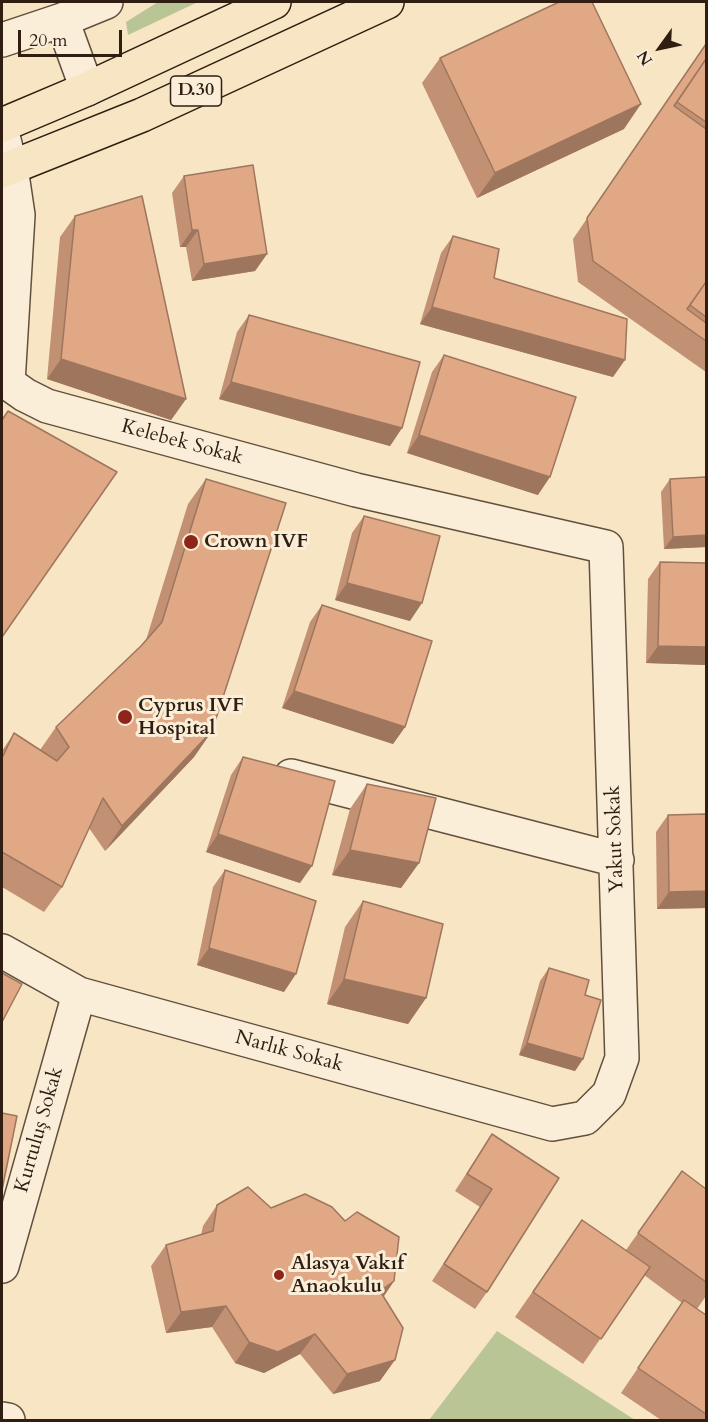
<!DOCTYPE html>
<meta charset="utf-8">
<style>
body{margin:0}
#map{position:relative;width:708px;height:1422px;overflow:hidden;background:#f8e5c4;font-family:Cardo,serif}
canvas{display:block}
.frame{position:absolute;inset:0;border:3px solid #301e12;pointer-events:none}
.north{position:absolute;left:630px;top:18px;width:60px;height:60px;-webkit-text-stroke:4px #faeed9;paint-order:stroke;rotate:237deg;font-size:16px;font-weight:700;line-height:24px;text-align:center;color:#301e12}
.north::after{content:'';display:block;margin:auto;width:21px;height:27px;background:#301e12;clip-path:polygon(50% 0,100% 100%,50% 72%,0 100%)}
.scale{position:absolute;left:18px;top:30px;width:104px;height:27px;box-sizing:border-box;border:3px solid #301e12;border-top:0;padding-left:8px;font-size:18px;line-height:21px;white-space:nowrap;color:#301e12;-webkit-text-stroke:4px #faeed9;paint-order:stroke}
</style>
<div id="map">
<canvas width="708" height="1422"></canvas>
<div class="frame"></div>
<div class="north">N</div>
<div class="scale">20 m</div>
</div>
<script>
const c = document.querySelector('canvas').getContext('2d');
c.lineJoin = 'round';
function fillPath(path, color) { c.fillStyle = color; c.fill(path, 'evenodd'); }
const shape = rows => new Path2D(rows.map(r => 'M' + r).join(''));
function trace(path, color, width, dash) { c.strokeStyle = color; c.lineWidth = width; c.lineCap = dash ? 'butt' : 'round'; c.setLineDash(dash || []); c.stroke(path); }
function write(font, color, halo, rows, align = 'center') {
  c.font = font + ' Cardo,serif'; c.lineWidth = 6; c.setLineDash([]); c.textBaseline = 'middle'; c.strokeStyle = halo; c.fillStyle = color; for (const [text, x, y, turn = 0] of rows) {
    c.save(); c.translate(x, y); c.rotate((+turn || 0) * Math.PI / 180); c.textAlign = isNaN(turn) ? turn : align; if (halo) c.strokeText(text, 0, 0); c.fillText(text, 0, 0); c.restore();
  }
}
fillPath(shape([
 [158,2,198,2,128,35,126,22],
 [497,1331,635,1420,429,1420]
]), '#bac596');
const minor = shape([
 [62,20,87,89],
 [2,40,62,20,106,2],
 [2,132,11,168,18,215,8,383,25,395,47,406,356,490,606,547,622,1058,609,1094,585,1118,552,1124,79,994,2,951],
 [291,776,617,860],
 [2,1266,79,994],
 [2,1419,8,1420]
]);
const primary = shape([
 [2,125,87,89,274,2],
 [2,171,142,115,387,2]
]);
trace(minor, '#62503e', 36);
trace(primary, '#301e12', 36);
trace(minor, '#faeed9', 33);
trace(primary, '#f8e5c4', 33);
fillPath(shape([
 [706,44,706,372,578,282,573,239],
 [440,58,624,129,477,198,422,83],
 [184,176,267,254,255,271,192,281,186,247,180,247,172,193],
 [75,216,186,399,171,420,47,379,60,237],
 [453,236,494,278,613,377,420,324,441,253],
 [249,315,402,428,390,446,219,399,237,332],
 [444,355,538,495,407,453,432,372],
 [206,479,212,731,194,757,105,851,89,828,62,887,44,912,2,887,2,751,14,733,40,750,56,727,141,646,146,640,188,504],
 [670,479,706,547,664,549,661,492],
 [364,516,410,621,335,600,352,533],
 [660,562,706,665,646,663,648,579],
 [322,605,405,727,393,744,282,708,310,622],
 [243,757,300,883,206,852,231,775],
 [367,784,419,863,401,888,332,875,350,809],
 [706,814,706,908,657,909,656,832,668,815],
 [225,870,284,992,197,965,213,887],
 [363,901,426,998,408,1024,327,1004,345,927],
 [549,968,583,1059,575,1071,519,1055,540,981],
 [492,1134,559,1178,487,1292,475,1309,432,1281,480,1207,455,1191],
 [682,1171,706,1189,706,1296,697,1309,706,1315,706,1418,704,1420,661,1420,621,1393,682,1303,644,1275,583,1364,515,1317,582,1220,626,1250],
 [217,1205,271,1208,394,1281,383,1297,380,1381,333,1394,300,1354,264,1373,235,1363,212,1327,166,1333,151,1266,166,1245,201,1235,203,1226]
]), '#c29073');
fillPath(shape([
 [641,104,624,129,477,198,495,173],
 [192,230,198,230,186,247,180,247],
 [267,254,255,271,192,281,204,264],
 [432,307,625,360,613,377,420,324],
 [61,359,186,399,171,420,47,379],
 [231,382,402,428,390,446,219,399],
 [419,435,550,477,538,495,407,453],
 [706,535,706,547,664,549,673,537],
 [347,583,422,603,410,621,335,600],
 [658,646,706,647,706,665,646,663],
 [294,691,405,727,393,744,282,708],
 [212,731,194,757,105,851,122,826],
 [218,834,312,866,300,883,206,852],
 [350,850,419,863,401,888,332,875],
 [706,891,706,908,657,909,669,892],
 [209,948,296,974,284,992,197,965],
 [344,979,426,998,408,1024,327,1004],
 [527,1043,583,1059,575,1071,519,1055],
 [394,1281,380,1302,380,1291],
 [226,1306,212,1327,166,1333,181,1312],
 [315,1334,300,1354,264,1373,235,1363,249,1342],
 [395,1360,380,1381,333,1394,347,1374]
]), '#9e765e');
const building = shape([
 [559,2,592,2,641,104,495,173,440,58,559,2],
 [706,44,706,59,674,106,706,129,706,282,687,309,706,323,706,341,593,261,587,218,706,44],
 [706,59,706,122,677,102,706,59],
 [253,165,267,254,204,264,198,230,192,230,184,176,253,165],
 [142,196,186,399,61,359,75,216,142,196],
 [453,236,499,249,494,278,627,319,625,360,432,307,453,236],
 [706,282,706,317,690,305,706,282],
 [249,315,420,362,402,428,231,382,249,315],
 [444,355,576,397,550,477,419,435,444,355],
 [8,411,117,472,2,637,2,420,8,411],
 [706,477,706,535,673,537,670,479,706,477],
 [206,479,286,503,212,731,122,826,103,798,62,887,2,852,2,758,14,733,57,761,69,747,56,727,141,646,162,622,206,479],
 [364,516,440,536,422,603,347,583,364,516],
 [660,562,706,563,706,647,658,646,660,562],
 [322,605,432,641,405,727,294,691,322,605],
 [243,757,335,781,312,866,218,834,243,757],
 [367,784,436,798,419,863,350,850,367,784],
 [706,814,706,891,669,892,668,815,706,814],
 [225,870,316,901,296,974,209,948,225,870],
 [363,901,443,924,426,998,344,979,363,901],
 [549,968,589,980,585,995,601,1000,583,1059,527,1043,549,968],
 [2,973,22,984,2,1022,2,973],
 [2,1113,17,1116,2,1190,2,1113],
 [492,1134,559,1178,487,1292,444,1264,492,1189,467,1174,492,1134],
 [682,1171,706,1189,706,1282,638,1233,682,1171],
 [248,1187,271,1208,305,1194,332,1207,345,1221,357,1212,399,1237,394,1281,380,1291,403,1328,395,1360,347,1374,315,1334,278,1352,249,1342,226,1306,181,1312,166,1245,213,1231,217,1205,248,1187],
 [582,1220,650,1267,601,1339,533,1292,582,1220],
 [684,1300,706,1315,706,1414,638,1368,684,1300]
]);
fillPath(building, '#e1a886');
trace(building, '#9e765e', 1.5);
for (const [x, y, r, color] of [
 [191,542,8,"#8f2418"],
 [125,717,8,"#8f2418"],
 [279,1275,6,"#8f2418"]
]) { const dot = new Path2D(); dot.arc(x, y, r, 0, 2 * Math.PI); c.fillStyle = color; c.fill(dot); trace(dot, '#faeed9', 2); }
for (const [x, y, w] of [
 [196,91,51]
]) { const box = new Path2D(); box.roundRect(x - w / 2, y - 15, w, 30, 4.5); c.fillStyle = '#faeed9'; c.fill(box); trace(box, '#301e12', 1.5); }
write('bold 18px', '#301e12', null, [
 ["D.30",196,91]
]);
write('20px', '#301e12', '#faeed9', [
 ["Kelebek Sokak",182,443,15],
 ["Yakut Sokak",616,839,-92],
 ["Narlık Sokak",289,1052,15],
 ["Kurtuluş Sokak",40,1130,-74]
]);
write('bold 20px', '#301e12', '#faeed9', [
 ["Crown IVF",204,542],
 ["Cyprus IVF",138,706],
 ["Hospital",138,729],
 ["Alasya Vakıf",291,1264],
 ["Anaokulu",291,1287]
], 'left');
</script>
